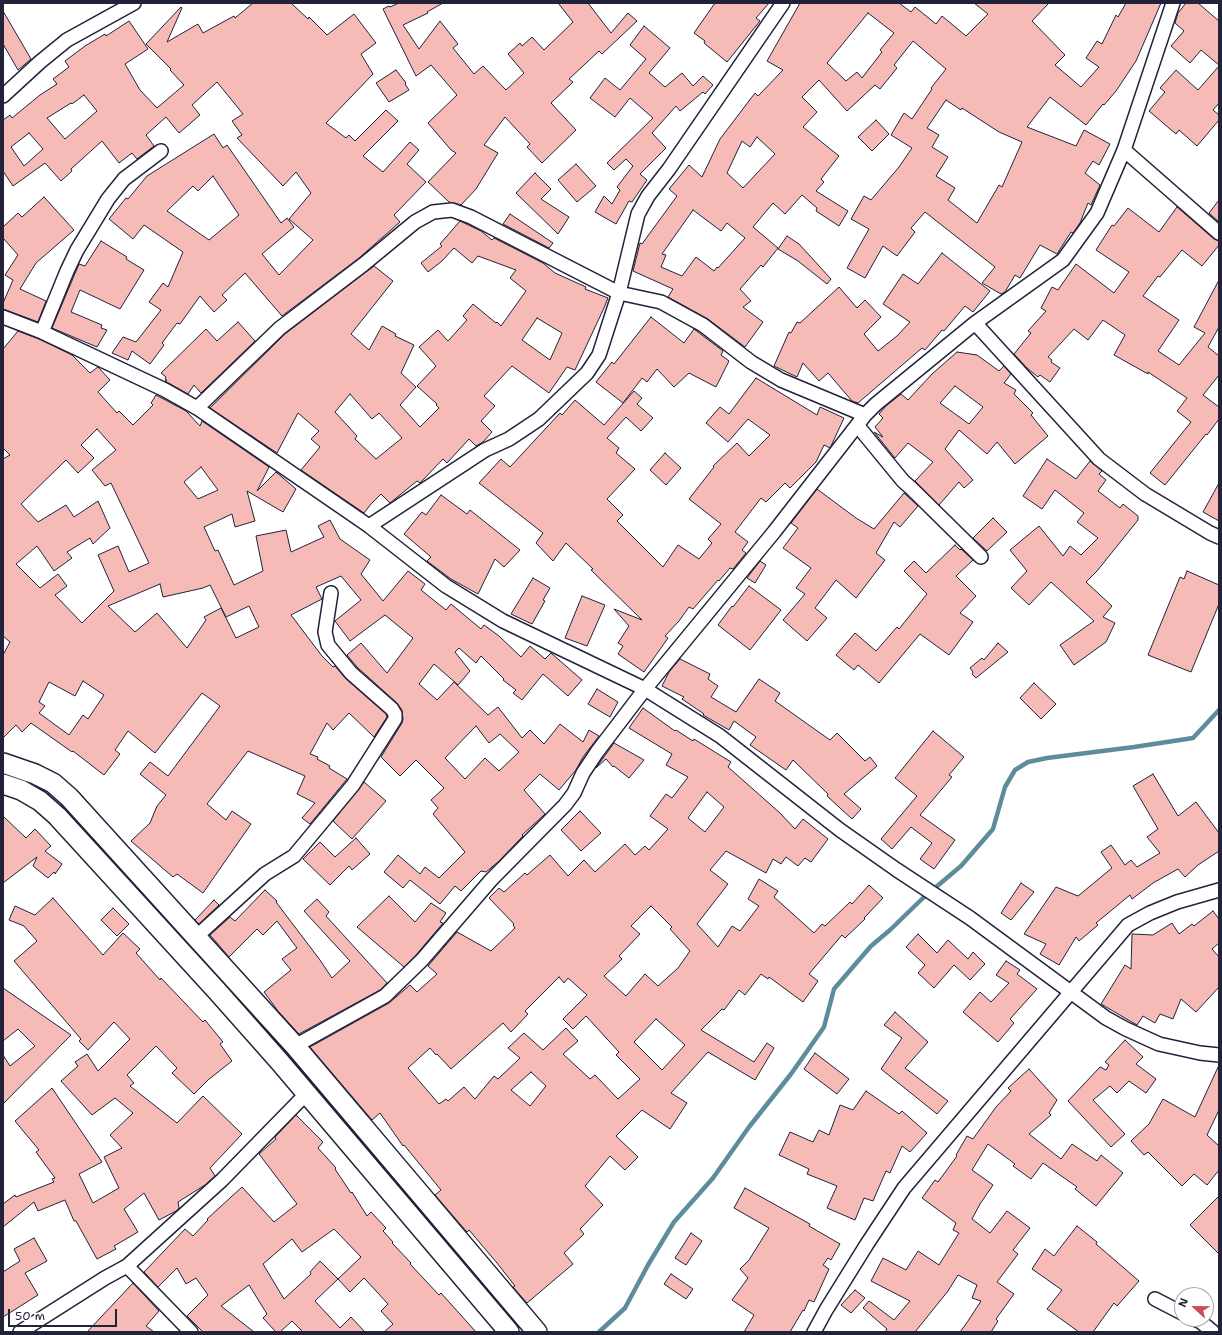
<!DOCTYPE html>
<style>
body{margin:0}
#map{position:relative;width:1222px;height:1335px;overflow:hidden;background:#fff;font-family:"Shantell Sans",sans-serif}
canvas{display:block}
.frame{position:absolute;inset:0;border:4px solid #22223b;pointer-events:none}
.north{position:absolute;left:1174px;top:1287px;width:40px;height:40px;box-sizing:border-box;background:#fff;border:1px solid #a7a7b1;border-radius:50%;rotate:292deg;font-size:11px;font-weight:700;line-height:16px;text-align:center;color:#22223b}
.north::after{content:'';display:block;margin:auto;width:14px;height:18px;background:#d1495b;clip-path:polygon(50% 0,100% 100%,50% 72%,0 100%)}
.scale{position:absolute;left:8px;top:1309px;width:109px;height:18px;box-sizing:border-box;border:2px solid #22223b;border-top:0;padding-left:5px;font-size:12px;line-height:14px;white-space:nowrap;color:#22223b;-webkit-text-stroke:3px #fff;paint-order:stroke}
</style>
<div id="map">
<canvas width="1222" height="1335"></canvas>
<div class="frame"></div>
<div class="north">N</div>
<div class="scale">50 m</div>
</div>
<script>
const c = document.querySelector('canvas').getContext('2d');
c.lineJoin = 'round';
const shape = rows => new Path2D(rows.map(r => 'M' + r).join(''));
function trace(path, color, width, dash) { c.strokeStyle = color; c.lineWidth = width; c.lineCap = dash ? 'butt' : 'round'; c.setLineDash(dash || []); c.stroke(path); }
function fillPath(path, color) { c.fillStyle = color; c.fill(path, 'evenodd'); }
trace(shape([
 [599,1332,625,1308,648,1265,674,1222,713,1178,749,1127,791,1074,824,1027,834,989,871,946,890,930,923,898,961,866,993,829,1005,787,1015,770,1028,762,1047,758,1134,747,1193,738,1219,710]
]), '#5d8d9c', 4.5);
const building = shape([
 [253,3,291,3,308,19,309,17,327,35,354,14,376,43,361,54,373,74,326,123,346,138,349,135,355,141,386,110,398,121,363,156,383,172,410,142,419,150,407,164,426,182,394,215,400,222,359,258,282,316,245,273,222,295,227,300,214,312,200,296,180,324,177,323,162,343,164,345,150,364,132,351,128,360,112,353,123,337,136,342,161,310,149,302,163,283,168,287,183,252,144,225,133,239,109,219,126,198,128,199,147,176,214,134,223,148,227,145,281,223,287,218,294,227,262,254,279,275,313,240,289,219,311,193,296,172,283,186,237,138,242,135,232,121,243,114,217,82,192,105,200,115,179,133,166,117,146,135,154,146,137,159,132,153,119,163,102,141,71,169,72,171,61,181,45,163,13,186,3,171,3,120,10,115,12,118,40,95,57,84,53,79,69,67,65,61,85,46,105,34,106,36,129,21,148,49,125,64,140,90,157,108,184,85,170,70,171,69,146,44,181,7,182,8,167,42,198,24,203,33,234,16,235,18,253,3],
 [84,95,97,111,65,139,47,118,71,103,72,104,84,95],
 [29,133,43,149,24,166,11,147,29,133],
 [213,176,239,215,209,240,167,211,193,186,198,191,213,176],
 [399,3,443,3,427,12,428,13,403,25,419,49,440,21,458,44,453,48,474,74,483,66,506,90,524,73,508,54,520,43,522,46,532,37,544,50,573,22,558,3,588,3,611,33,628,13,637,21,602,54,599,51,569,79,573,82,551,103,576,130,542,163,527,147,530,144,505,117,484,145,498,153,476,189,461,205,449,202,428,182,456,153,451,150,428,123,457,95,431,65,416,76,383,9,389,6,390,7,399,3],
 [715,3,769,3,756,18,760,21,727,62,704,43,705,41,694,33,715,3],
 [800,3,899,3,911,12,915,7,936,24,942,16,966,36,988,14,974,3,1049,3,1032,21,1065,55,1055,65,1081,87,1099,67,1086,58,1097,41,1102,44,1116,15,1118,17,1126,3,1161,3,1136,61,1116,91,1104,105,1103,104,1086,125,1050,97,1027,127,1076,146,1084,130,1110,144,1099,165,1093,161,1085,173,1100,185,1091,205,1088,203,1080,223,1073,233,1071,232,1057,254,1040,245,1020,278,1015,275,1005,292,1001,294,982,283,995,267,925,212,911,228,915,232,897,256,883,246,865,278,847,268,869,229,851,219,864,196,871,200,899,167,912,148,891,135,904,113,912,119,932,89,931,88,946,69,913,41,894,65,897,68,880,89,875,85,847,111,819,80,802,97,817,112,803,127,839,156,821,179,824,182,816,191,848,211,839,226,816,211,817,208,802,195,785,214,773,203,753,227,778,248,763,267,761,265,740,289,751,301,743,307,763,322,745,347,708,319,668,297,673,289,633,271,640,243,642,244,677,196,669,189,689,165,702,177,720,139,755,93,758,96,783,70,767,61,800,3],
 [868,13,894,33,880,50,882,52,862,78,857,72,846,81,827,63,868,13],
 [946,100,961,110,962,108,999,132,1022,142,1002,187,999,185,977,223,948,200,955,188,936,176,948,157,932,147,939,135,927,128,946,100],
 [757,137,775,154,743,188,727,173,742,141,750,147,757,137],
 [693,210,721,231,727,223,745,238,718,268,717,267,714,271,696,257,682,276,661,267,666,255,662,254,693,210],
 [1186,3,1198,3,1219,21,1219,65,1201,50,1190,63,1171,46,1184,31,1175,23,1178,13,1186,3],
 [3,11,31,59,18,70,3,44,3,11],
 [644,26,670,48,649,73,665,87,682,73,693,86,703,76,713,85,705,94,703,92,680,111,676,106,652,133,666,148,640,174,647,180,632,202,629,201,616,224,595,212,604,196,612,204,620,190,617,187,633,166,626,159,614,170,607,163,653,118,630,98,615,117,590,98,605,78,620,90,646,59,630,45,644,26],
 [1219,66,1219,103,1213,110,1219,115,1219,120,1197,146,1179,130,1176,134,1149,111,1165,92,1160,88,1176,70,1198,90,1219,66],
 [396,70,406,83,405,84,409,90,389,102,376,83,396,70],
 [876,120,889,134,872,151,858,137,876,120],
 [576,164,596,186,577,202,558,180,576,164],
 [535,173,551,189,541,199,569,217,558,234,516,193,535,173],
 [44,197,74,230,36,263,20,289,46,301,38,322,3,309,3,303,13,280,5,275,18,255,3,238,3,227,18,213,22,217,44,197],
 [1219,200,1219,222,1209,213,1219,200],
 [1177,207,1214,239,1219,241,1219,245,1202,266,1182,250,1160,277,1158,276,1143,296,1179,320,1158,351,1179,365,1205,333,1194,327,1219,280,1219,327,1208,347,1219,356,1219,375,1203,395,1219,407,1219,419,1207,435,1206,434,1165,485,1150,473,1191,422,1177,411,1187,398,1148,372,1148,374,1114,355,1125,335,1103,320,1088,340,1074,329,1048,357,1052,360,1051,362,1060,368,1050,382,1040,375,1038,377,1027,368,1014,354,1031,333,1028,331,1046,311,1041,308,1052,287,1058,290,1076,264,1114,293,1129,272,1096,250,1112,225,1114,226,1128,208,1159,232,1177,207],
 [510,214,553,243,549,248,503,224,510,214],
 [460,221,481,231,492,240,494,238,543,263,555,273,586,287,585,289,608,298,604,308,575,370,567,367,549,393,512,366,484,396,495,406,481,421,492,432,483,442,476,446,469,439,447,463,443,459,420,483,417,481,390,503,381,494,371,504,364,513,301,470,320,447,311,439,319,431,298,413,277,453,210,408,285,334,374,266,393,281,351,334,369,350,382,326,396,334,395,336,414,345,401,373,416,387,400,405,420,427,439,408,436,405,437,404,417,386,436,366,419,347,438,330,448,341,467,320,463,316,473,304,496,323,497,322,501,326,526,291,510,278,516,270,478,256,472,263,454,248,442,261,428,272,421,263,442,246,440,244,460,221],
 [537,318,562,333,550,360,522,340,537,318],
 [350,394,372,419,379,413,402,438,376,459,355,439,357,436,335,412,350,394],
 [787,236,799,244,831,279,827,284,798,261,778,249,787,236],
 [101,241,127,257,126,259,144,270,120,309,80,290,71,312,102,325,101,328,107,330,97,347,52,328,79,264,85,266,101,241],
 [942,253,990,291,973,312,965,306,944,331,942,330,925,350,922,348,858,403,852,401,828,373,819,381,803,363,797,377,774,366,789,332,791,333,797,322,800,323,839,287,857,308,865,300,881,317,864,334,878,351,897,336,910,322,883,304,903,274,918,284,942,253],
 [651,317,684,343,694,329,723,351,721,355,729,361,716,387,689,373,674,387,657,369,647,382,642,378,623,403,596,382,612,362,614,364,651,317],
 [238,322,255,341,201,393,194,385,188,394,165,381,167,380,165,379,166,377,161,373,206,329,217,341,238,322],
 [18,331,39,339,72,355,90,373,98,367,110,380,98,392,117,413,119,411,133,425,153,405,151,403,156,395,186,411,200,426,202,421,269,467,257,491,276,472,296,489,283,512,247,491,255,521,235,527,232,514,204,527,215,551,218,550,234,585,263,571,256,536,286,530,291,552,324,537,318,526,330,520,340,539,370,560,361,574,383,601,408,571,425,584,421,590,446,610,451,604,481,629,484,625,499,636,521,657,530,646,545,659,551,653,582,680,568,696,543,674,522,700,513,693,516,690,503,680,504,679,481,656,476,663,459,648,455,652,470,671,458,685,434,664,419,684,437,700,454,682,488,715,498,707,522,738,530,730,544,744,560,724,583,742,589,730,599,736,583,757,576,770,559,790,540,774,524,790,545,814,522,835,523,836,499,861,486,872,481,871,461,891,455,886,440,904,410,880,403,888,384,872,398,855,420,874,425,867,439,878,465,852,433,814,438,808,431,800,444,788,416,760,400,776,381,757,402,723,403,719,402,710,397,703,357,667,347,655,361,643,387,673,413,638,385,615,350,641,335,621,361,600,341,576,316,587,322,599,291,615,322,656,333,667,335,666,346,679,386,714,387,717,374,737,349,713,333,730,327,723,310,754,318,757,317,759,330,766,329,768,347,779,310,824,302,818,315,803,297,794,305,776,248,751,207,804,226,820,232,811,251,824,203,893,177,874,173,877,131,841,150,823,157,806,166,795,140,774,150,762,168,776,220,706,202,693,155,753,128,731,115,750,120,754,104,775,73,751,72,752,31,723,22,732,16,725,3,738,3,655,10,642,3,636,3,459,10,455,3,448,3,349,18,331],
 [97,429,116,450,92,470,105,486,111,483,149,563,129,572,118,546,98,555,114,591,82,623,55,595,67,586,58,574,40,588,16,564,37,546,54,571,72,558,67,552,90,538,93,544,110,528,98,501,74,517,66,505,38,522,21,504,66,460,78,473,94,458,81,445,97,429],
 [201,467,218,490,198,499,184,482,201,467],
 [160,584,163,597,203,588,210,585,226,617,249,606,259,627,236,638,221,608,204,617,206,620,187,648,157,613,135,632,108,606,160,584],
 [83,681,104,695,88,719,83,715,69,735,39,713,45,706,39,702,49,682,75,696,83,681],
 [476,726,489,743,500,734,519,752,499,771,485,758,465,779,445,758,476,726],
 [957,352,977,355,999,371,1004,366,1011,374,1004,383,1016,390,1014,394,1033,413,1031,415,1048,436,1015,464,997,442,987,454,959,430,945,449,973,480,964,488,959,482,939,505,915,481,933,462,908,443,895,458,874,432,883,437,875,427,883,418,879,414,886,406,901,394,908,400,932,374,957,352],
 [955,386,983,407,969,424,940,403,955,386],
 [756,378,817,415,820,407,844,418,831,446,830,448,824,445,816,462,790,488,785,483,766,502,761,498,735,532,748,542,742,550,746,553,733,569,730,568,719,581,718,580,693,609,689,607,679,621,665,636,668,638,644,672,618,654,623,646,618,643,629,626,614,609,642,620,591,570,593,569,566,543,553,561,536,543,543,533,479,483,501,459,510,467,560,413,562,415,575,400,604,425,634,391,642,398,637,404,653,418,641,431,626,417,607,438,619,448,616,453,635,469,607,499,623,515,617,521,663,567,678,545,699,559,712,543,708,539,721,524,689,499,714,467,713,466,737,443,749,456,770,435,748,419,728,442,706,423,720,407,729,414,756,378],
 [665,453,681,468,666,485,650,470,665,453],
 [1047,459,1076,479,1090,461,1102,471,1099,474,1106,480,1098,491,1120,508,1123,504,1138,516,1138,520,1097,571,1086,582,1112,606,1103,617,1115,623,1106,642,1074,665,1060,645,1094,621,1051,582,1029,605,1011,588,1027,571,1010,550,1039,526,1063,556,1070,546,1081,555,1098,538,1077,522,1084,513,1055,490,1042,509,1023,496,1047,459],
 [1219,483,1219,521,1203,512,1219,483],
 [817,489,856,518,874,529,904,493,918,506,900,527,894,522,876,553,885,560,856,598,836,580,815,608,827,618,807,641,783,620,805,594,796,588,811,568,783,548,798,528,791,523,817,489],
 [441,495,467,514,470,510,520,550,504,567,495,559,478,594,451,579,427,561,431,557,404,534,422,512,426,515,441,495],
 [993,518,1007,532,987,551,973,538,993,518],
 [955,545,960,550,961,549,973,560,956,576,976,596,960,613,973,622,949,655,920,634,879,683,858,665,854,670,836,655,855,633,876,651,897,627,899,629,927,594,904,571,914,561,926,573,955,545],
 [760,561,766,565,755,583,747,578,760,561],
 [1187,571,1219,585,1219,604,1191,672,1148,655,1180,577,1184,579,1187,571],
 [533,578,550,588,543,600,545,601,532,624,511,614,533,578],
 [749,586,781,610,750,650,718,625,732,606,733,607,749,586],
 [582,596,605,605,587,646,565,638,582,596],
 [998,643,1008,652,976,678,972,674,973,672,970,668,982,658,984,660,998,643],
 [680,659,710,674,708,679,718,686,711,697,736,712,759,679,780,693,775,701,830,740,837,733,865,761,870,757,877,766,844,794,861,809,852,819,827,796,828,794,793,760,786,770,750,745,756,737,734,721,729,730,703,715,704,714,682,699,684,697,662,686,669,672,680,659],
 [1034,683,1056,704,1041,719,1020,698,1034,683],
 [597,689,618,702,610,717,588,704,597,689],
 [643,708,675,731,676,730,693,741,694,739,731,762,728,767,780,813,795,829,803,819,828,839,811,862,805,858,798,866,786,857,781,864,773,859,766,873,726,851,710,870,728,884,697,924,718,947,732,926,740,931,759,906,748,899,759,879,778,891,774,897,814,933,822,924,825,926,850,902,852,904,869,885,883,898,864,918,865,919,845,938,842,935,809,974,818,981,803,1002,769,977,768,979,761,974,745,995,739,990,724,1010,722,1009,701,1030,754,1062,767,1043,774,1048,755,1080,708,1052,671,1093,687,1103,670,1129,642,1110,616,1136,638,1157,625,1170,610,1156,585,1186,603,1205,580,1229,584,1234,564,1253,573,1264,527,1303,513,1287,515,1286,497,1263,469,1230,467,1232,435,1195,441,1190,404,1145,403,1146,380,1113,372,1120,310,1047,389,1003,410,985,417,992,437,974,428,966,457,932,491,951,515,928,513,925,514,924,489,898,499,888,504,892,525,873,527,875,550,855,568,876,584,860,595,872,625,844,635,855,645,846,649,850,668,829,650,816,666,794,672,798,688,777,666,765,672,754,629,728,643,708],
 [707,792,724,807,705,832,688,818,707,792],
 [651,906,672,927,670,929,690,951,678,968,658,986,645,974,626,996,604,976,622,959,619,956,640,934,631,926,651,906],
 [559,977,564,983,568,978,587,995,563,1019,573,1029,586,1016,619,1052,616,1055,640,1079,618,1099,595,1075,590,1079,563,1054,578,1041,566,1028,543,1050,524,1033,508,1048,520,1058,498,1079,494,1076,475,1099,464,1087,448,1101,446,1099,439,1104,408,1068,430,1048,436,1055,437,1054,451,1069,503,1023,511,1032,528,1014,525,1011,559,977],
 [656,1019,685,1045,662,1070,634,1042,656,1019],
 [531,1072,546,1086,530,1106,511,1090,531,1072],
 [933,731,964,757,949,775,952,777,920,815,955,840,934,869,920,859,932,843,911,827,892,849,881,839,917,796,895,778,933,731],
 [614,743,644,760,629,778,614,766,613,767,606,759,596,768,614,743],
 [1153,774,1178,816,1196,802,1219,833,1219,851,1198,865,1185,877,1178,869,1153,883,1132,899,1130,895,1096,923,1098,925,1079,941,1076,937,1059,965,1040,954,1046,944,1024,934,1056,887,1078,896,1112,868,1101,852,1111,845,1125,865,1131,860,1137,867,1160,853,1147,837,1158,829,1133,786,1153,774],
 [364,782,386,801,352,839,333,821,364,782],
 [580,811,601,833,581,851,561,830,580,811],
 [3,816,26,838,35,829,51,846,45,851,62,864,55,874,54,872,48,878,33,866,37,857,3,883,3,816],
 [356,838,370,854,352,870,349,866,330,885,303,859,320,842,335,857,356,838],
 [1021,883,1034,892,1011,920,1001,913,1021,883],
 [265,890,277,901,276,902,320,960,332,978,350,961,304,911,317,899,329,912,326,916,387,983,380,990,299,1034,278,1011,264,992,291,970,282,959,297,948,277,921,263,935,257,929,229,957,210,935,230,917,235,921,265,890],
 [389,896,415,922,431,903,446,913,440,922,443,923,416,955,404,967,357,927,389,896],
 [53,898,103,955,123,933,140,949,136,953,160,980,161,978,203,1022,205,1020,223,1042,220,1044,232,1061,208,1080,194,1094,172,1073,177,1068,156,1046,127,1075,134,1083,130,1086,177,1123,203,1096,242,1134,210,1168,215,1176,205,1185,178,1202,179,1208,176,1211,159,1220,144,1193,124,1209,138,1232,114,1246,116,1249,97,1259,76,1221,74,1221,65,1200,38,1211,34,1202,3,1227,3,1204,15,1195,16,1197,54,1182,52,1179,55,1178,36,1152,39,1150,15,1121,52,1088,102,1162,79,1174,93,1203,119,1188,104,1157,122,1148,110,1135,133,1113,115,1098,92,1115,61,1081,78,1066,75,1062,87,1054,98,1071,130,1039,114,1022,88,1050,79,1041,81,1039,14,961,37,941,24,926,9,920,15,906,35,915,53,898],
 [214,900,219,905,199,924,195,920,214,900],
 [113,908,129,924,117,936,101,920,113,908],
 [1213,911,1219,919,1219,943,1212,949,1219,957,1219,987,1196,1012,1181,999,1173,1019,1160,1014,1155,1023,1143,1016,1137,1025,1101,1004,1125,965,1131,969,1132,934,1153,935,1172,923,1179,934,1192,924,1194,926,1213,911],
 [918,934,937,953,948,940,968,959,973,952,985,964,970,980,954,965,934,988,918,973,925,965,906,947,918,934],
 [1006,961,1020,970,1017,974,1037,989,1010,1019,1014,1023,998,1042,963,1012,980,992,991,1002,1009,983,996,975,1006,961],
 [3,988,71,1035,3,1104,3,1055,10,1066,35,1046,18,1029,3,1041,3,988],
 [895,1012,928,1042,905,1068,948,1101,937,1114,881,1069,902,1038,884,1025,895,1012],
 [1125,1040,1143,1057,1136,1064,1156,1079,1146,1093,1129,1081,1117,1093,1110,1086,1093,1100,1125,1134,1111,1147,1068,1101,1100,1067,1106,1070,1109,1065,1105,1062,1125,1040],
 [815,1053,849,1079,837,1094,804,1069,815,1053],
 [1219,1065,1219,1110,1207,1135,1219,1146,1219,1170,1207,1185,1194,1174,1182,1186,1148,1152,1144,1155,1131,1141,1149,1124,1163,1099,1195,1117,1219,1065],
 [1029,1069,1057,1100,1049,1113,1051,1115,1029,1134,1061,1159,1072,1144,1097,1161,1101,1155,1123,1173,1096,1206,1075,1189,1077,1187,1043,1163,1031,1179,1013,1166,1015,1164,988,1144,972,1170,993,1185,980,1204,972,1219,990,1233,1007,1211,1030,1228,1013,1250,1018,1254,997,1282,1014,1294,996,1319,998,1321,991,1332,960,1332,968,1321,981,1301,972,1298,977,1285,958,1275,948,1291,915,1332,885,1332,887,1329,863,1308,869,1301,894,1320,910,1301,871,1281,883,1258,906,1270,918,1251,939,1265,959,1233,953,1230,956,1223,922,1198,935,1180,938,1182,957,1156,956,1155,967,1136,973,1139,996,1107,1011,1091,1008,1088,1029,1069],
 [866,1091,899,1114,902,1111,927,1133,910,1152,902,1146,890,1173,886,1171,873,1201,864,1198,855,1220,827,1208,837,1186,807,1174,809,1169,779,1155,790,1132,813,1142,819,1130,829,1135,840,1105,853,1110,866,1091],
 [296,1115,323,1142,318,1148,336,1168,335,1169,351,1193,352,1192,367,1216,371,1212,386,1228,383,1231,393,1242,392,1243,411,1263,410,1264,439,1295,441,1293,476,1332,384,1332,393,1324,381,1311,388,1304,364,1278,350,1292,338,1279,361,1257,334,1229,302,1252,292,1239,263,1264,284,1299,311,1274,310,1272,320,1261,338,1279,315,1301,340,1328,351,1317,365,1332,303,1332,292,1321,280,1332,276,1332,263,1318,267,1314,249,1285,221,1306,254,1332,203,1332,187,1316,208,1295,196,1278,186,1284,177,1268,158,1287,144,1272,185,1229,193,1236,208,1220,207,1219,242,1187,274,1222,297,1204,259,1154,276,1139,275,1137,296,1115],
 [745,1188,810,1224,809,1226,840,1244,831,1260,828,1258,823,1265,829,1269,814,1302,809,1300,804,1311,803,1310,790,1332,744,1332,754,1315,732,1300,748,1278,740,1269,749,1260,769,1228,734,1208,745,1188],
 [1219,1196,1219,1254,1190,1225,1219,1196],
 [1077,1226,1097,1242,1096,1244,1139,1281,1117,1306,1114,1303,1093,1332,1079,1332,1047,1309,1062,1290,1032,1269,1045,1249,1054,1256,1077,1226],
 [691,1233,702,1241,686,1265,675,1258,691,1233],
 [34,1238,47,1261,25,1273,38,1295,3,1317,3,1272,20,1261,14,1249,34,1238],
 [671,1274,693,1289,686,1299,664,1284,671,1274],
 [133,1283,159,1311,146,1326,154,1332,87,1332,133,1283],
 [855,1290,865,1298,851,1313,841,1305,855,1290]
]);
fillPath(building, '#f7bbb7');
trace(building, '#22223b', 1);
const street = shape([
 [3,96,40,62,67,40,134,3],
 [1124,150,1219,233],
 [3,317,42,332,165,390,197,408,369,526,446,586,503,621,645,689,720,736,840,830,897,870,970,918,1106,1018,1126,1029,1159,1044,1200,1053,1219,1055],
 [975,323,1099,459,1145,494,1210,533,1219,537],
 [42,332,67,271,77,250,108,199,124,179,161,151],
 [197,408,280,328,364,264,415,222,433,212,452,210,471,217,619,293,661,302,703,325,751,362,781,380,865,415],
 [857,425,903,481,911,488,981,557],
 [369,526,485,450,509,439,539,419,587,373,599,355,619,293,638,214,648,196,669,169,783,3],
 [196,937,265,874,294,856,353,785,395,719,395,714,392,709,351,673,328,645,325,632,331,593],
 [295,1046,385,996,422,960,491,880,565,805,574,793,583,773,597,752,645,689,774,532,865,415,876,404,975,323,1063,260,1097,213,1124,150,1173,3],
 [127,1266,191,1332],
 [1155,1299,1182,1313],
 [1194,1319,1201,1322,1213,1332],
 [20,1332,105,1278,127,1266,222,1180,307,1093],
 [814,1332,826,1310,867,1244,904,1188,1128,925,1150,913,1177,902,1219,890]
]);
const secondary = shape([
 [3,763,35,774,53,783,69,797,295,1046,537,1332],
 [3,784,21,790,40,801,57,816,217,991,279,1061,509,1332]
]);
trace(street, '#22223b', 16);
trace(secondary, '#22223b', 22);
trace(street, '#fff', 13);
trace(secondary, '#fff', 19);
</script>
